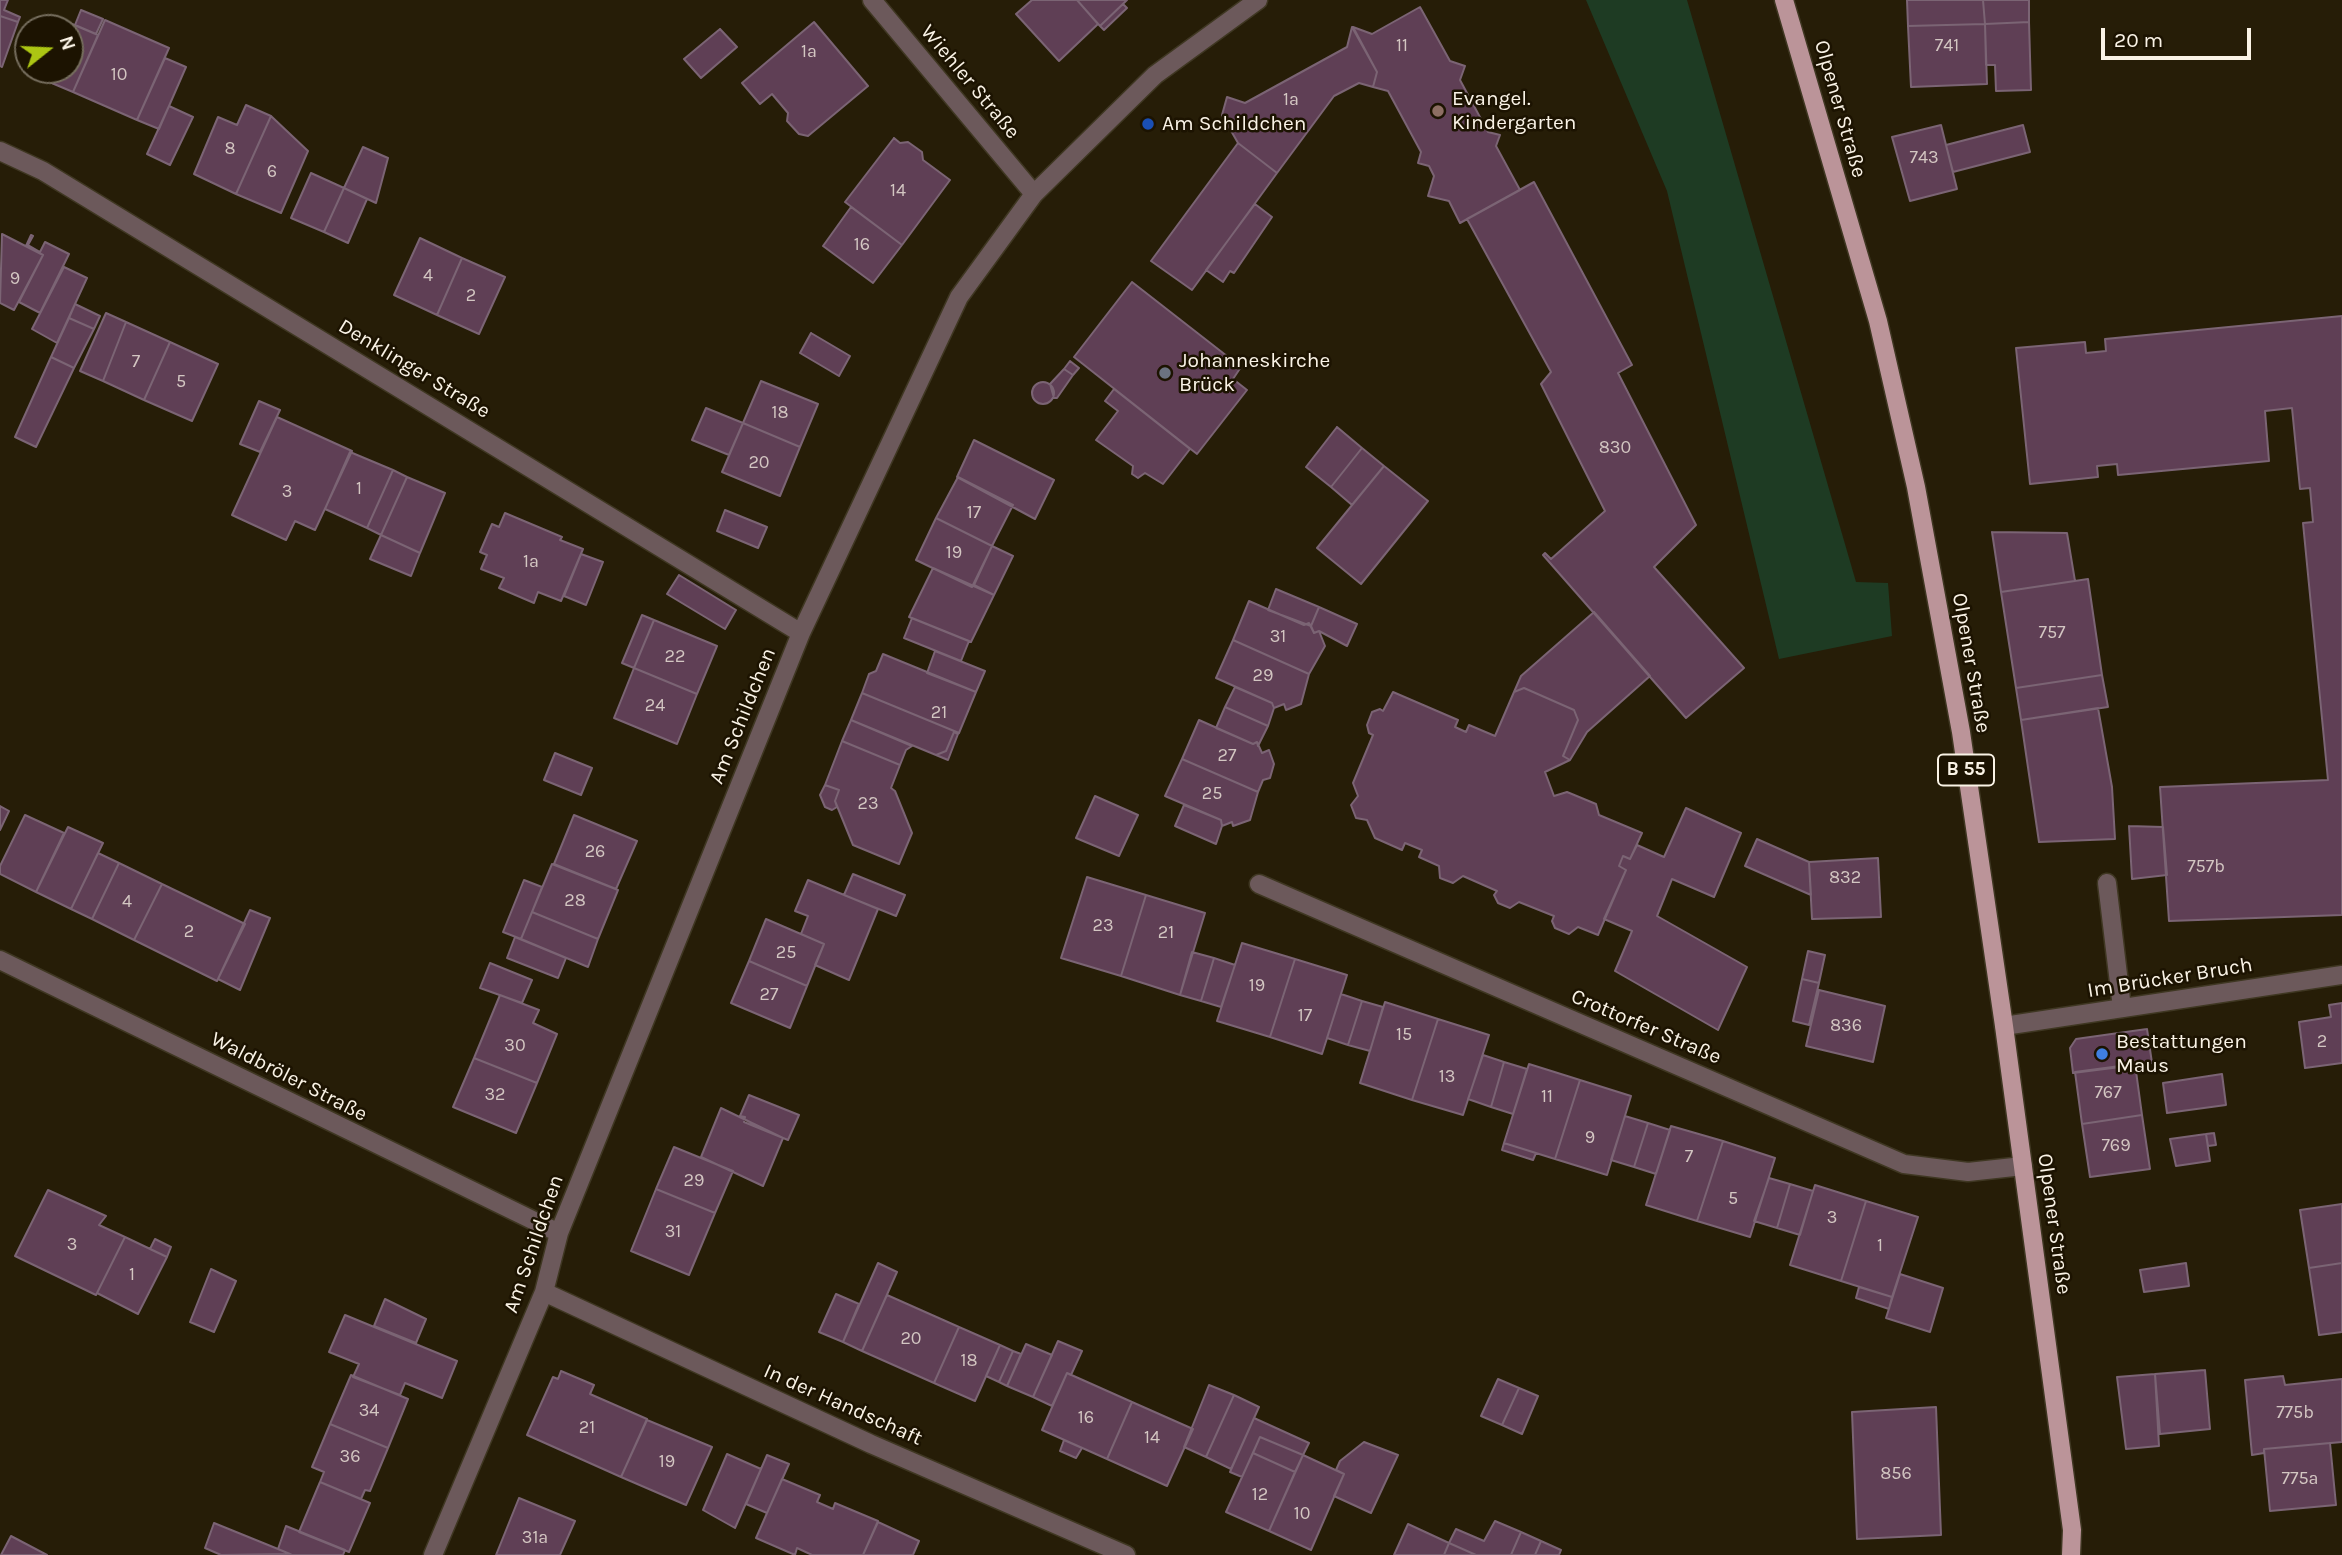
<!DOCTYPE html>
<meta charset="utf-8">
<style>
body{margin:0}
#map{position:relative;width:2342px;height:1555px;overflow:hidden;background:#261d07;font-family:Karla,sans-serif}
canvas{display:block}
.north{position:absolute;left:14px;top:14px;width:70px;height:70px;box-sizing:border-box;background:#1c1301;border:2px solid #756d5d;border-radius:50%;rotate:72deg;font-size:19px;font-weight:700;line-height:28px;text-align:center;color:#faf3e6}
.north::after{content:'';display:block;margin:auto;width:24px;height:32px;background:#acc613;clip-path:polygon(50% 0,100% 100%,50% 72%,0 100%)}
.scale{position:absolute;left:2101px;top:28px;width:150px;height:32px;box-sizing:border-box;border:4px solid #faf3e6;border-top:0;padding-left:9px;font-size:21px;line-height:24px;white-space:nowrap;color:#faf3e6;-webkit-text-stroke:5px #1c1301;paint-order:stroke}
</style>
<div id="map">
<canvas width="2342" height="1555"></canvas>
<div class="north">N</div>
<div class="scale">20 m</div>
</div>
<script>
const c = document.querySelector('canvas').getContext('2d');
c.lineJoin = 'round';
function fillPath(path, color) { c.fillStyle = color; c.fill(path, 'evenodd'); }
const shape = rows => new Path2D(rows.map(r => 'M' + r).join(''));
function trace(path, color, width, dash) { c.strokeStyle = color; c.lineWidth = width; c.lineCap = dash ? 'butt' : 'round'; c.setLineDash(dash || []); c.stroke(path); }
function write(font, color, halo, rows, align = 'center') {
  c.font = font + ' Karla,sans-serif'; c.lineWidth = 5; c.setLineDash([]); c.textBaseline = 'middle'; c.strokeStyle = halo; c.fillStyle = color; for (const [text, x, y, turn = 0] of rows) {
    c.save(); c.translate(x, y); c.rotate((+turn || 0) * Math.PI / 180); c.textAlign = isNaN(turn) ? turn : align; if (halo) c.strokeText(text, 0, 0); c.fillText(text, 0, 0); c.restore();
  }
}
fillPath(shape([
 [1586,0,1687,0,1856,582,1888,583,1892,636,1779,659,1667,191]
]), '#1e3b23');
const building = shape([
 [0,0,8,0,4,10,20,17,18,22,0,16,0,0],
 [1032,0,1077,0,1098,24,1059,61,1016,14,1032,0],
 [1077,0,1127,0,1100,26,1077,0],
 [1907,0,1983,0,1985,24,1908,26,1907,0],
 [1983,0,2029,0,2029,22,1985,24,1983,0],
 [1123,4,1127,8,1104,30,1100,26,1123,4],
 [1420,7,1450,61,1465,66,1460,80,1488,132,1500,135,1496,146,1520,190,1460,223,1449,201,1428,196,1434,176,1429,166,1418,163,1421,152,1388,91,1373,87,1377,72,1353,27,1372,34,1420,7],
 [81,10,103,19,96,34,75,25,81,10],
 [0,16,18,22,2,67,0,66,0,16],
 [53,16,98,35,73,92,28,73,29,70,70,70,70,28,47,28,53,16],
 [105,20,169,48,137,120,73,92,105,20],
 [814,22,868,86,808,136,799,134,787,121,788,113,772,94,760,104,742,83,814,22],
 [2029,22,2031,90,1996,91,1995,65,1986,65,1985,24,2029,22],
 [1985,24,1987,84,1911,87,1908,26,1985,24],
 [1352,27,1377,72,1373,87,1359,83,1334,96,1277,173,1238,143,1222,115,1227,97,1245,103,1347,47,1352,27],
 [720,29,737,47,701,78,684,59,720,29],
 [165,58,186,67,159,129,137,120,165,58],
 [246,105,271,116,236,194,194,174,218,117,237,125,246,105],
 [169,106,193,117,170,165,147,154,169,106],
 [271,116,308,151,281,213,236,194,271,116],
 [1941,125,1957,189,1910,201,1892,137,1941,125],
 [2023,125,2030,152,1953,172,1946,145,2023,125],
 [894,138,900,143,908,142,922,152,923,160,950,180,902,245,845,202,894,138],
 [1238,143,1277,173,1192,290,1151,261,1238,143],
 [363,147,388,158,376,203,344,188,363,147],
 [311,173,344,188,324,232,291,218,311,173],
 [1534,182,1632,365,1618,373,1696,525,1654,567,1744,668,1686,718,1543,555,1545,553,1551,559,1605,511,1541,384,1551,372,1467,219,1534,182],
 [344,188,367,199,348,243,324,232,344,188],
 [1255,204,1272,217,1234,273,1230,271,1223,282,1206,270,1255,204],
 [851,207,902,245,873,283,823,246,851,207],
 [2,234,43,255,14,310,0,303,2,234],
 [31,235,33,236,28,245,40,252,45,242,69,254,40,313,19,302,43,255,26,246,31,235],
 [420,238,462,258,437,315,394,295,420,238],
 [462,258,505,277,479,334,437,315,462,258],
 [64,267,87,278,57,343,32,329,64,267],
 [1132,282,1241,367,1233,379,1247,390,1197,454,1074,357,1132,282],
 [75,304,100,316,94,329,69,318,75,304],
 [106,313,126,322,103,381,80,371,106,313],
 [2342,316,2342,915,2169,921,2160,787,2328,780,2303,523,2313,522,2310,488,2300,489,2292,408,2265,411,2269,461,2118,475,2117,464,2097,466,2098,477,2030,484,2016,348,2085,342,2086,353,2106,351,2105,339,2342,316],
 [69,318,94,329,74,368,51,357,69,318],
 [126,322,170,342,144,400,103,381,126,322],
 [811,333,850,356,839,376,800,353,811,333],
 [170,342,218,364,192,421,144,400,170,342],
 [51,357,74,368,36,447,15,437,51,357],
 [1070,361,1079,368,1073,375,1064,369,1070,361],
 [1064,369,1073,375,1057,398,1054,398,1050,384,1064,369],
 [761,381,818,404,800,447,743,423,761,381],
 '1032 393a11 11 0 1 1 22 0a11 11 0 1 1-22 0Z',
 [1114,389,1190,449,1163,484,1145,473,1138,478,1132,474,1133,466,1096,440,1118,411,1105,401,1114,389],
 [259,401,280,410,260,452,240,444,259,401],
 [706,408,743,423,729,455,692,440,706,408],
 [277,417,352,451,315,530,295,521,286,540,232,515,277,417],
 [743,423,800,447,780,496,722,472,743,423],
 [1337,427,1362,448,1331,487,1306,467,1337,427],
 [974,440,1054,480,1035,519,957,477,974,440],
 [1362,448,1384,466,1352,505,1331,487,1362,448],
 [350,452,393,470,367,528,325,509,350,452],
 [1384,466,1428,501,1361,584,1317,548,1384,466],
 [393,470,407,477,381,535,367,528,393,470],
 [407,477,445,493,420,553,381,535,407,477],
 [958,477,1013,505,992,546,936,518,958,477],
 [725,510,767,527,758,548,717,531,725,510],
 [505,513,562,537,560,540,583,549,561,601,538,592,534,603,499,588,504,578,481,569,487,555,480,552,492,524,499,527,505,513],
 [936,518,992,546,972,587,916,560,936,518],
 [1992,532,2067,533,2075,581,2001,592,1992,532],
 [381,535,420,553,411,576,370,559,381,535],
 [992,546,1013,556,994,595,974,585,992,546],
 [581,554,603,562,586,605,564,596,581,554],
 [933,568,994,595,971,642,909,617,933,568],
 [679,575,736,610,725,629,667,594,679,575],
 [2088,579,2102,675,2016,688,2001,592,2088,579],
 [1276,589,1319,607,1311,626,1268,610,1276,589],
 [1249,601,1304,625,1309,623,1314,633,1319,631,1325,646,1309,674,1233,640,1249,601],
 [1319,607,1357,624,1347,646,1319,631,1314,633,1311,626,1319,607],
 [1594,612,1650,676,1587,732,1570,760,1563,756,1578,720,1574,710,1524,688,1514,692,1521,676,1594,612],
 [642,615,654,620,634,668,622,663,642,615],
 [912,618,969,641,961,661,904,638,912,618],
 [654,620,717,646,697,694,634,668,654,620],
 [1233,640,1309,674,1301,704,1286,710,1284,704,1274,708,1272,703,1216,678,1233,640],
 [935,651,985,671,976,692,927,673,935,651],
 [883,654,976,692,959,733,862,693,869,674,876,671,883,654],
 [634,668,697,694,677,744,614,718,634,668],
 [2102,675,2108,707,2021,720,2016,688,2102,675],
 [1235,687,1272,703,1274,708,1268,726,1225,707,1235,687],
 [1524,688,1574,710,1578,720,1563,756,1570,760,1545,772,1554,796,1567,792,1596,804,1599,815,1642,833,1630,859,1623,856,1619,866,1626,870,1598,935,1578,927,1569,934,1555,928,1552,921,1554,916,1519,902,1510,908,1498,903,1494,895,1497,891,1463,876,1453,883,1440,878,1439,866,1419,857,1422,850,1405,843,1402,850,1375,838,1367,820,1356,818,1351,805,1358,796,1353,783,1373,735,1369,733,1367,725,1372,712,1380,709,1383,711,1393,692,1458,720,1455,727,1466,732,1469,725,1495,736,1514,692,1524,688],
 [862,693,959,733,958,734,954,732,946,751,936,755,851,720,862,693],
 [1225,707,1268,726,1258,746,1257,742,1253,744,1216,728,1225,707],
 [2098,708,2112,787,2115,839,2039,842,2021,720,2098,708],
 [851,720,912,746,906,750,900,765,842,741,851,720],
 [1199,720,1253,744,1257,742,1262,753,1269,750,1274,764,1270,778,1263,780,1258,792,1182,759,1199,720],
 [954,732,958,734,948,760,936,755,946,751,954,732],
 [842,741,900,765,891,788,895,791,912,833,899,864,853,845,835,801,839,790,825,785,842,741],
 [555,753,592,768,581,795,544,780,555,753],
 [1182,759,1258,792,1250,820,1233,826,1232,822,1222,826,1221,820,1165,796,1182,759],
 [825,785,839,790,835,801,837,807,832,810,825,807,820,795,825,785],
 [1095,796,1138,815,1119,856,1076,838,1095,796],
 [1184,805,1221,820,1222,826,1216,844,1175,826,1184,805],
 [0,806,9,811,0,830,0,806],
 [1686,808,1741,833,1714,897,1672,879,1657,916,1747,967,1718,1030,1615,971,1632,931,1604,919,1626,870,1619,866,1623,856,1630,859,1637,845,1664,857,1686,808],
 [25,815,64,833,36,892,0,874,0,866,25,815],
 [574,815,637,841,616,889,554,864,574,815],
 [2129,826,2163,827,2167,875,2132,879,2129,826],
 [68,827,103,843,71,909,36,892,68,827],
 [1757,839,1809,862,1811,895,1745,866,1757,839],
 [98,853,119,863,92,919,71,909,98,853],
 [1878,858,1881,917,1812,919,1809,862,1878,858],
 [119,863,162,884,134,940,92,919,119,863],
 [552,864,618,890,598,939,532,912,552,864],
 [853,874,905,895,896,916,844,895,853,874],
 [1087,877,1146,895,1121,976,1061,958,1087,877],
 [524,880,542,887,521,939,503,932,524,880],
 [808,880,878,909,849,980,815,965,824,944,801,934,808,916,795,911,808,880],
 [162,884,245,924,217,981,134,940,162,884],
 [1146,895,1205,913,1180,995,1121,976,1146,895],
 [250,910,270,918,240,990,218,979,250,910],
 [532,912,598,939,588,967,521,939,532,912],
 [766,919,824,944,807,986,749,961,766,919],
 [515,937,566,958,558,978,507,958,515,937],
 [1242,943,1295,959,1270,1037,1217,1021,1242,943],
 [1808,951,1825,955,1819,983,1802,979,1808,951],
 [1192,952,1214,958,1201,1001,1180,995,1192,952],
 [1214,958,1235,965,1221,1007,1201,1001,1214,958],
 [1295,959,1347,975,1322,1054,1270,1037,1295,959],
 [749,961,807,986,790,1028,731,1003,749,961],
 [490,963,532,980,522,1003,480,988,490,963],
 [1802,979,1819,983,1809,1025,1793,1021,1802,979],
 [1819,990,1885,1006,1873,1062,1806,1046,1819,990],
 [1341,994,1362,1001,1348,1045,1327,1038,1341,994],
 [500,995,539,1010,533,1023,557,1034,537,1083,474,1058,500,995],
 [1362,1001,1383,1007,1370,1051,1348,1045,1362,1001],
 [1385,1002,1438,1019,1412,1100,1360,1083,1385,1002],
 [2342,1003,2342,1063,2305,1068,2299,1022,2331,1017,2329,1005,2342,1003],
 [1438,1019,1489,1035,1463,1115,1412,1100,1438,1019],
 [2147,1029,2152,1063,2073,1073,2070,1048,2076,1039,2147,1029],
 [1483,1055,1504,1062,1491,1107,1468,1099,1483,1055],
 [474,1058,537,1083,516,1133,453,1107,474,1058],
 [1504,1062,1527,1069,1513,1114,1491,1107,1504,1062],
 [1529,1064,1580,1080,1555,1159,1504,1143,1529,1064],
 [2135,1064,2142,1115,2082,1124,2075,1072,2135,1064],
 [2222,1074,2226,1105,2167,1113,2163,1083,2222,1074],
 [1580,1080,1631,1096,1607,1175,1555,1159,1580,1080],
 [749,1095,799,1115,788,1140,744,1122,745,1117,740,1116,749,1095],
 [721,1108,783,1138,763,1186,701,1157,721,1108],
 [2142,1115,2150,1169,2090,1177,2082,1124,2142,1115],
 [1625,1116,1648,1123,1634,1167,1611,1160,1625,1116],
 [1648,1123,1670,1130,1656,1174,1634,1167,1648,1123],
 [1671,1126,1723,1141,1697,1221,1646,1205,1671,1126],
 [2214,1133,2216,1145,2208,1146,2206,1134,2214,1133],
 [2206,1134,2210,1161,2176,1166,2170,1139,2206,1134],
 [1723,1141,1775,1158,1750,1237,1697,1221,1723,1141],
 [1504,1143,1536,1153,1533,1160,1502,1150,1504,1143],
 [674,1147,733,1171,715,1213,656,1189,674,1147],
 [1769,1178,1790,1184,1777,1228,1754,1221,1769,1178],
 [1790,1184,1813,1191,1800,1235,1777,1228,1790,1184],
 [1815,1185,1866,1201,1841,1281,1790,1265,1815,1185],
 [656,1189,715,1213,689,1275,631,1251,656,1189],
 [48,1190,106,1216,99,1225,125,1237,96,1295,15,1256,48,1190],
 [1866,1201,1918,1217,1892,1297,1841,1281,1866,1201],
 [2342,1204,2342,1263,2309,1268,2300,1210,2342,1204],
 [125,1237,167,1257,138,1314,97,1293,125,1237],
 [155,1239,171,1247,167,1257,150,1249,155,1239],
 [878,1263,897,1272,862,1351,843,1342,878,1263],
 [2186,1263,2189,1286,2144,1292,2140,1270,2186,1263],
 [2342,1263,2342,1332,2319,1335,2309,1268,2342,1263],
 [211,1269,236,1281,214,1332,190,1322,211,1269],
 [1900,1274,1943,1288,1930,1332,1886,1318,1900,1274],
 [1859,1287,1892,1297,1889,1309,1856,1298,1859,1287],
 [836,1294,859,1304,843,1342,819,1332,836,1294],
 [887,1295,959,1327,934,1383,862,1351,887,1295],
 [385,1299,426,1319,416,1343,374,1326,385,1299],
 [345,1315,457,1361,442,1398,405,1383,400,1395,353,1377,359,1364,329,1352,345,1315],
 [959,1327,1000,1345,975,1401,934,1383,959,1327],
 [1058,1341,1082,1351,1071,1375,1067,1373,1052,1406,1033,1397,1058,1341],
 [1026,1344,1052,1355,1033,1397,1007,1386,1026,1344],
 [1000,1345,1013,1351,999,1382,986,1376,1000,1345],
 [1013,1351,1021,1354,1007,1386,999,1382,1013,1351],
 [2205,1370,2210,1429,2160,1434,2155,1374,2205,1370],
 [561,1371,594,1385,590,1394,647,1419,621,1477,527,1435,553,1377,558,1379,561,1371],
 [1067,1373,1132,1402,1107,1459,1042,1430,1067,1373],
 [2155,1374,2159,1446,2126,1449,2117,1377,2155,1374],
 [351,1375,408,1399,388,1448,330,1424,351,1375],
 [2283,1376,2285,1385,2342,1379,2342,1442,2264,1449,2264,1453,2252,1455,2245,1380,2283,1376],
 [1498,1379,1519,1388,1502,1425,1481,1416,1498,1379],
 [1209,1385,1234,1395,1206,1457,1184,1447,1209,1385],
 [1519,1388,1538,1396,1522,1434,1502,1425,1519,1388],
 [1234,1395,1259,1407,1231,1469,1206,1457,1234,1395],
 [1132,1402,1193,1429,1167,1486,1107,1459,1132,1402],
 [1936,1407,1941,1535,1857,1539,1852,1412,1936,1407],
 [1254,1418,1309,1443,1303,1455,1260,1437,1242,1477,1230,1472,1254,1418],
 [647,1420,712,1447,686,1505,621,1477,647,1420],
 [330,1424,388,1448,370,1491,365,1490,361,1499,320,1482,324,1472,312,1467,330,1424],
 [1260,1437,1303,1455,1295,1472,1253,1453,1260,1437],
 [1064,1440,1082,1448,1076,1458,1060,1451,1064,1440],
 [1364,1442,1398,1455,1371,1513,1334,1496,1344,1474,1336,1470,1340,1461,1364,1442],
 [2330,1443,2336,1505,2270,1511,2264,1449,2330,1443],
 [1253,1453,1295,1472,1269,1531,1226,1512,1253,1453],
 [727,1454,761,1469,735,1528,703,1510,727,1454],
 [767,1455,789,1464,767,1513,746,1504,767,1455],
 [1303,1455,1344,1474,1311,1550,1269,1531,1303,1455],
 [782,1479,820,1495,817,1502,833,1509,835,1503,878,1521,863,1555,812,1555,797,1548,795,1555,756,1538,782,1479],
 [320,1482,370,1503,349,1552,299,1532,320,1482],
 [519,1498,575,1521,560,1555,496,1555,519,1498],
 [1495,1521,1521,1532,1511,1555,1476,1555,1449,1543,1456,1529,1484,1541,1495,1521],
 [878,1522,919,1541,913,1555,863,1555,878,1522],
 [214,1523,278,1549,290,1554,221,1555,205,1548,214,1523],
 [1408,1524,1449,1543,1444,1555,1394,1555,1408,1524],
 [286,1526,345,1550,343,1555,292,1555,278,1549,286,1526],
 [1521,1532,1541,1541,1535,1555,1511,1555,1521,1532],
 [11,1536,47,1555,1,1555,11,1536],
 [1541,1541,1561,1550,1559,1555,1535,1555,1541,1541],
 [1449,1543,1476,1555,1444,1555,1449,1543]
]);
fillPath(building, '#5f3f55');
trace(building, '#7b6474', 2);
const service = shape([
 [2107,883,2122,1008]
]);
const minor = shape([
 [872,0,1034,194],
 [0,151,43,171,801,633],
 [1259,884,1904,1164,1968,1172,2023,1166],
 [0,960,559,1233],
 [2004,1026,2342,975],
 [544,1292,871,1444,1126,1555],
 [433,1555,544,1292,559,1233,801,633,959,297,1034,194,1155,75,1258,0]
]);
const primary = shape([
 [1784,0,1878,321,1916,487,1961,732,2004,1026,2072,1530,2071,1555]
]);
trace(service, '#3f3722', 21);
trace(minor, '#3f3722', 21);
trace(primary, '#3f3722', 21);
trace(service, '#6c595b', 18);
trace(minor, '#6c595b', 18);
trace(primary, '#bb9499', 18);
for (const [x, y, r, color] of [
 [1438,111,7,"#8d6e63"],
 [1148,124,7,"#1a4fb4"],
 [1165,373,7,"#6b7280"],
 [2102,1054,7,"#3f7fe0"]
]) { const dot = new Path2D(); dot.arc(x, y, r, 0, 2 * Math.PI); c.fillStyle = color; c.fill(dot); trace(dot, '#1c1301', 2.5); }
write('18px', '#d3c6c2', null, [
 ["11",1402,46],
 ["741",1947,46],
 ["1a",809,52],
 ["10",119,75],
 ["1a",1291,100],
 ["8",230,149],
 ["743",1924,158],
 ["6",272,172],
 ["14",898,191],
 ["16",862,245],
 ["4",428,276],
 ["9",15,279],
 ["2",471,296],
 ["7",136,362],
 ["5",181,382],
 ["18",780,413],
 ["830",1615,448],
 ["20",759,463],
 ["1",359,489],
 ["3",287,492],
 ["17",974,513],
 ["19",954,553],
 ["1a",531,562],
 ["757",2052,633],
 ["31",1278,637],
 ["22",675,657],
 ["29",1263,676],
 ["24",655,706],
 ["21",939,713],
 ["27",1227,756],
 ["25",1212,794],
 ["23",868,804],
 ["26",595,852],
 ["757b",2206,867],
 ["832",1845,878],
 ["28",575,901],
 ["4",127,902],
 ["23",1103,926],
 ["2",189,932],
 ["21",1166,933],
 ["25",786,953],
 ["19",1257,986],
 ["27",769,995],
 ["17",1305,1016],
 ["836",1846,1026],
 ["15",1404,1035],
 ["2",2322,1042],
 ["30",515,1046],
 ["13",1447,1077],
 ["767",2108,1093],
 ["32",495,1095],
 ["11",1547,1097],
 ["9",1590,1138],
 ["769",2116,1146],
 ["7",1689,1157],
 ["29",694,1181],
 ["5",1733,1199],
 ["3",1832,1218],
 ["31",673,1232],
 ["3",72,1245],
 ["1",1880,1246],
 ["1",132,1275],
 ["20",911,1339],
 ["18",969,1361],
 ["34",369,1411],
 ["775b",2295,1413],
 ["16",1086,1418],
 ["21",587,1428],
 ["14",1152,1438],
 ["36",350,1457],
 ["19",667,1462],
 ["856",1896,1474],
 ["775a",2300,1479],
 ["12",1260,1495],
 ["10",1302,1514],
 ["31a",535,1538]
]);
for (const [x, y, w] of [
 [1966,770,56]
]) { const box = new Path2D(); box.roundRect(x - w / 2, y - 15.5, w, 31, 5); c.fillStyle = '#1c1301'; c.fill(box); trace(box, '#faf3e6', 2); }
write('bold 19px', '#faf3e6', null, [
 ["B 55",1966,770]
]);
write('21px', '#faf3e6', '#1c1301', [
 ["Wiehler Straße",970,82,50],
 ["Olpener Straße",1840,109,74],
 ["Denklinger Straße",414,369,31],
 ["Olpener Straße",1971,663,80],
 ["Am Schildchen",743,716,-68],
 ["Im Brücker Bruch",2170,978,-9],
 ["Crottorfer Straße",1646,1027,23],
 ["Waldbröler Straße",289,1077,27],
 ["Olpener Straße",2054,1224,82],
 ["Am Schildchen",534,1244,-71],
 ["In der Handschaft",843,1405,24]
]);
write('21px', '#faf3e6', '#1c1301', [
 ["Evangel.",1452,99],
 ["Kindergarten",1452,123],
 ["Am Schildchen",1162,124],
 ["Johanneskirche",1179,361],
 ["Brück",1179,385],
 ["Bestattungen",2116,1042],
 ["Maus",2116,1066]
], 'left');
</script>
